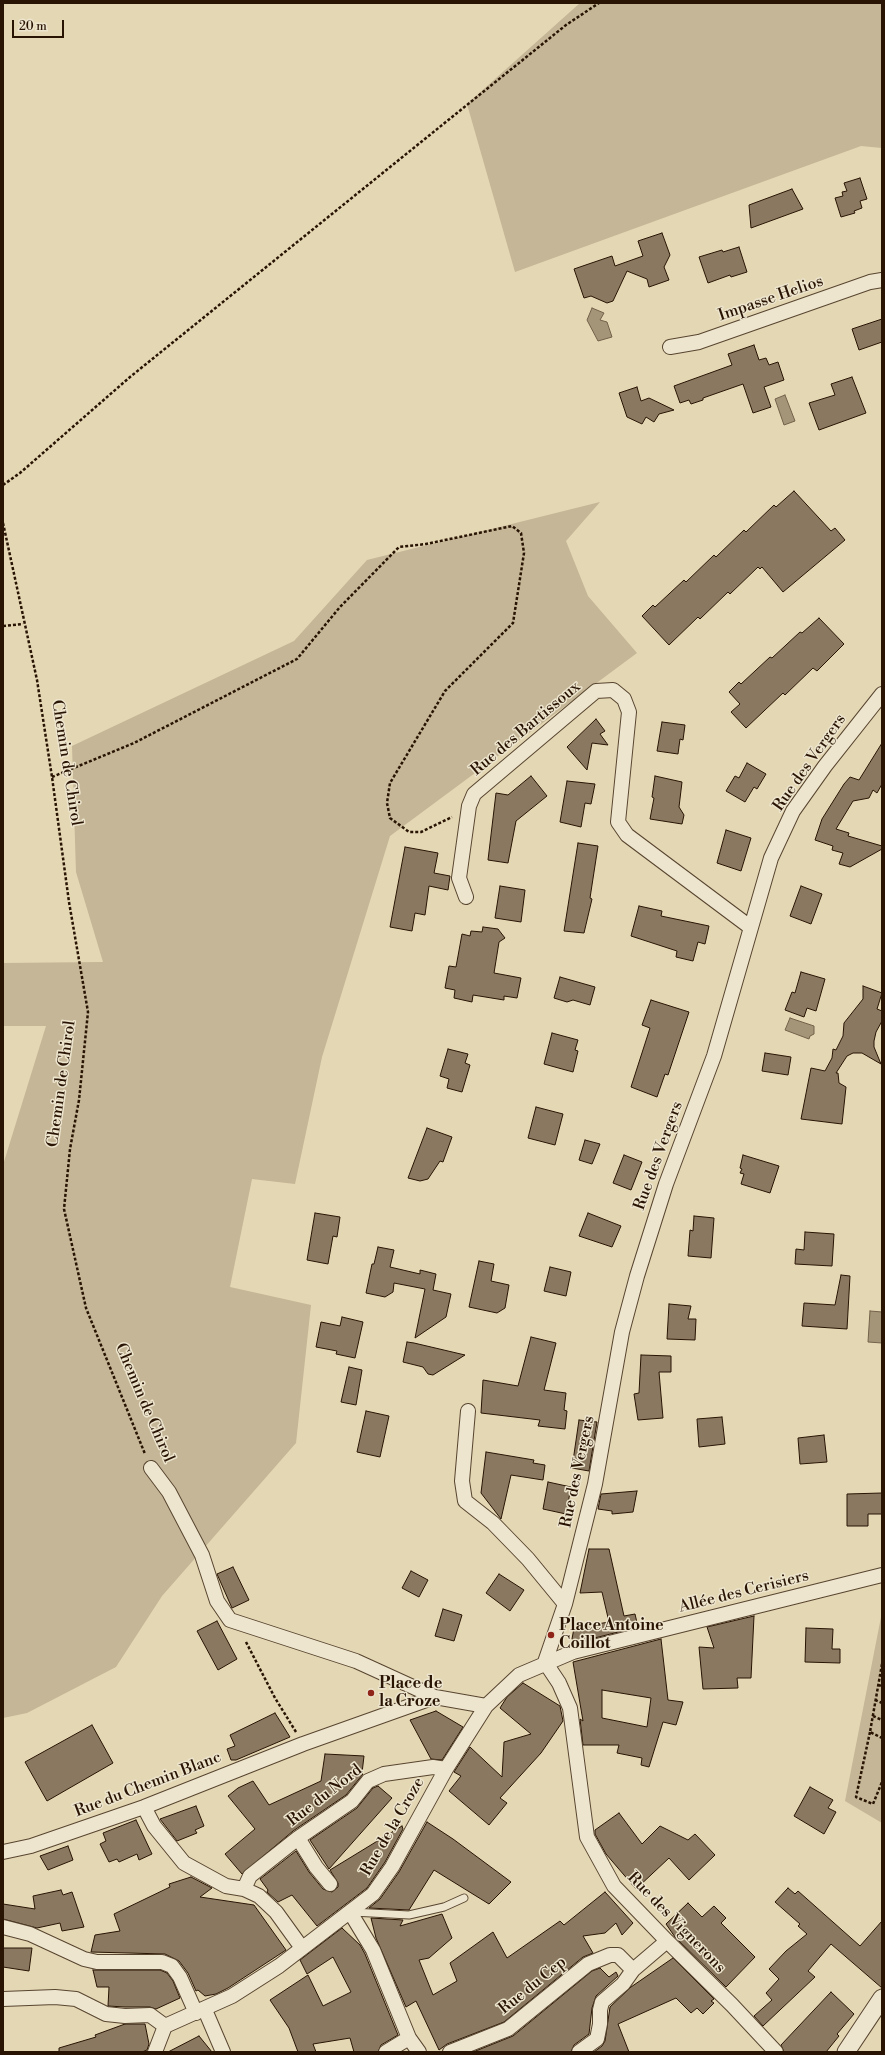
<!DOCTYPE html>
<meta charset="utf-8">
<style>
body{margin:0}
#map{position:relative;width:885px;height:2055px;overflow:hidden;background:#e4d7b4;font-family:"Libre Bodoni",serif}
canvas{display:block}
.frame{position:absolute;inset:0;border:4px solid #291404;pointer-events:none}
.scale{position:absolute;left:12px;top:20px;width:52px;height:18px;box-sizing:border-box;border:2px solid #291404;border-top:0;padding-left:5px;font-size:12px;line-height:14px;white-space:nowrap;color:#291404;-webkit-text-stroke:3px #ede5ce;paint-order:stroke}
</style>
<div id="map">
<canvas width="885" height="2055"></canvas>
<div class="frame"></div>
<div class="scale">20 m</div>
</div>
<script>
const c = document.querySelector('canvas').getContext('2d');
c.lineJoin = 'round';
function fillPath(path, color) { c.fillStyle = color; c.fill(path, 'evenodd'); }
const shape = rows => new Path2D(rows.map(r => 'M' + r).join(''));
function trace(path, color, width, dash) { c.strokeStyle = color; c.lineWidth = width; c.lineCap = dash ? 'butt' : 'round'; c.setLineDash(dash || []); c.stroke(path); }
function write(font, color, halo, rows, align = 'center') {
  c.font = font + ' "Libre Bodoni",serif'; c.lineWidth = 3; c.setLineDash([]); c.textBaseline = 'middle'; c.strokeStyle = halo; c.fillStyle = color; for (const [text, x, y, turn = 0] of rows) {
    c.save(); c.translate(x, y); c.rotate((+turn || 0) * Math.PI / 180); c.textAlign = isNaN(turn) ? turn : align; if (halo) c.strokeText(text, 0, 0); c.fillText(text, 0, 0); c.restore();
  }
}
fillPath(shape([
 [580,3,882,3,882,148,861,146,515,272,467,104],
 [600,502,566,541,588,596,637,653,390,836,322,1057,295,1184,252,1179,230,1287,311,1305,296,1443,162,1596,116,1667,27,1713,3,1718,3,1165,46,1026,3,1026,3,963,103,962,76,872,72,746,294,641,367,560],
 [882,1612,882,1823,845,1801]
]), '#c4b696');
const water = shape([
 [592,308,604,313,600,320,607,322,612,337,598,341,587,320,592,308],
 [785,395,795,421,784,425,775,399,785,395],
 [790,1018,814,1026,814,1034,810,1036,809,1039,785,1030,790,1018],
 [870,1311,882,1312,882,1343,868,1342,870,1311]
]);
fillPath(water, '#a49578');
trace(water, '#73614a', 1);
const building = shape([
 [860,178,867,199,860,201,862,208,854,211,855,213,841,217,835,198,843,196,842,192,847,191,844,183,860,178],
 [792,189,803,209,751,228,749,205,792,189],
 [662,233,670,255,664,267,669,280,649,287,647,279,627,271,613,301,607,303,591,296,584,298,574,269,612,256,615,266,643,256,638,241,662,233],
 [739,247,747,272,731,277,730,275,708,283,699,257,722,250,723,252,739,247],
 [882,319,882,342,859,350,852,329,882,319],
 [754,345,759,360,766,358,769,365,778,362,784,380,764,387,771,407,753,413,743,384,703,398,703,400,691,404,689,400,680,403,674,386,732,365,728,354,754,345],
 [852,377,866,413,819,430,809,403,835,395,831,384,852,377],
 [637,387,641,401,649,398,674,410,659,414,654,422,646,417,642,424,627,417,619,393,637,387],
 [794,491,831,531,835,528,845,540,783,592,762,567,760,569,758,567,730,594,728,592,700,619,698,617,669,645,642,616,653,605,655,607,684,580,686,582,714,555,716,557,744,530,746,532,774,505,776,507,794,491],
 [819,618,844,644,817,671,813,668,785,695,783,693,746,728,731,712,740,704,729,692,739,682,741,684,770,657,772,658,800,632,802,633,819,618],
 [596,719,605,731,600,734,608,745,592,743,587,770,567,747,596,719],
 [662,722,685,725,683,740,680,739,678,754,657,751,662,722],
 [882,743,882,784,877,793,873,790,869,798,853,801,836,829,849,833,848,836,882,846,882,849,850,867,839,864,843,853,832,850,833,846,815,840,822,819,844,784,850,777,859,780,882,743],
 [747,763,766,774,757,789,754,787,745,802,726,791,735,776,739,778,747,763],
 [531,776,547,796,516,821,508,863,488,860,496,793,508,795,531,776],
 [655,776,682,782,679,807,684,815,682,824,650,819,654,798,652,797,655,776],
 [567,781,595,784,591,804,585,803,581,827,560,822,567,781],
 [726,830,751,838,741,871,717,863,726,830],
 [578,843,598,846,590,898,592,899,584,933,564,931,578,843],
 [405,847,438,853,434,873,450,876,448,890,429,886,425,915,415,913,412,931,390,927,405,847],
 [500,886,525,890,521,922,495,918,500,886],
 [801,886,822,894,811,924,790,916,801,886],
 [639,906,662,911,661,916,709,926,705,944,698,942,693,961,676,957,677,951,631,936,639,906],
 [483,927,498,929,505,938,499,942,494,973,521,978,517,998,504,996,504,1000,473,995,472,1002,454,998,455,990,445,988,449,966,456,967,462,934,470,936,471,931,482,932,483,927],
 [801,972,825,979,816,1011,807,1008,804,1017,785,1010,792,992,795,993,801,972],
 [560,977,595,987,590,1005,573,1000,567,1002,554,998,560,977],
 [863,986,882,993,877,1009,882,1011,882,1021,876,1032,874,1041,874,1047,881,1064,862,1053,853,1053,847,1056,836,1073,838,1073,839,1083,846,1087,842,1124,801,1119,811,1068,825,1071,832,1058,833,1049,836,1050,843,1036,844,1023,863,999,863,986],
 [651,1000,689,1012,668,1075,665,1074,657,1097,631,1087,650,1028,642,1025,651,1000],
 [552,1033,578,1040,575,1050,578,1051,573,1072,544,1064,552,1033],
 [448,1049,468,1054,465,1063,470,1065,462,1092,447,1088,449,1079,440,1076,448,1049],
 [765,1053,791,1057,788,1075,762,1071,765,1053],
 [536,1107,563,1114,555,1145,528,1138,536,1107],
 [427,1128,452,1137,443,1162,440,1161,428,1179,420,1181,408,1178,427,1128],
 [585,1140,600,1144,592,1164,579,1160,585,1140],
 [624,1155,642,1162,631,1190,613,1183,624,1155],
 [743,1155,779,1166,770,1193,741,1184,744,1174,740,1173,742,1169,740,1168,743,1155],
 [315,1213,340,1217,337,1237,333,1236,328,1264,307,1260,315,1213],
 [588,1213,621,1226,612,1247,579,1236,588,1213],
 [694,1216,714,1218,711,1258,688,1256,690,1230,693,1231,694,1216],
 [805,1232,834,1234,832,1266,795,1264,796,1249,804,1250,805,1232],
 [378,1247,394,1250,390,1267,420,1274,420,1270,436,1274,433,1290,451,1294,446,1317,415,1338,425,1289,394,1283,393,1292,385,1297,366,1293,372,1264,374,1264,378,1247],
 [479,1261,494,1264,491,1281,509,1285,505,1308,497,1313,469,1307,479,1261],
 [550,1267,571,1272,566,1296,544,1291,550,1267],
 [841,1275,850,1276,847,1329,802,1326,804,1303,835,1305,841,1275],
 [669,1304,691,1306,688,1319,696,1319,695,1340,667,1339,669,1304],
 [342,1317,363,1322,355,1358,336,1354,337,1351,316,1347,321,1322,340,1326,342,1317],
 [531,1337,556,1343,544,1390,566,1393,564,1410,567,1411,565,1429,538,1426,540,1420,481,1413,483,1380,518,1386,531,1337],
 [407,1342,414,1343,465,1355,433,1375,428,1374,423,1367,403,1362,407,1342],
 [641,1355,671,1356,671,1372,659,1372,663,1418,638,1420,634,1394,639,1393,641,1355],
 [349,1367,362,1370,356,1405,341,1402,349,1367],
 [366,1411,389,1416,380,1457,357,1452,366,1411],
 [722,1417,725,1444,699,1447,697,1419,722,1417],
 [579,1420,597,1422,589,1471,572,1468,579,1420],
 [824,1435,827,1462,800,1464,798,1438,824,1435],
 [486,1452,534,1460,533,1463,545,1465,543,1480,511,1475,501,1519,481,1493,486,1452],
 [548,1482,571,1487,566,1514,543,1509,548,1482],
 [637,1491,633,1512,612,1514,612,1511,598,1509,601,1494,637,1491],
 [882,1493,882,1514,868,1514,868,1526,847,1526,847,1494,882,1493],
 [589,1549,609,1549,624,1616,635,1614,638,1627,575,1643,572,1639,574,1628,609,1622,602,1592,580,1593,589,1549],
 [233,1567,249,1600,232,1608,217,1574,233,1567],
 [411,1571,428,1580,419,1597,402,1588,411,1571],
 [499,1574,524,1590,510,1611,486,1593,499,1574],
 [443,1609,462,1615,454,1641,435,1636,443,1609],
 [754,1616,751,1678,737,1678,738,1688,703,1689,699,1647,714,1648,707,1627,754,1616],
 [217,1621,237,1659,218,1670,197,1631,217,1621],
 [806,1628,833,1629,832,1649,840,1649,840,1663,805,1662,806,1628],
 [661,1639,668,1700,683,1702,676,1725,663,1722,649,1767,641,1765,642,1758,617,1753,619,1745,583,1745,580,1719,583,1721,573,1662,661,1639],
 [602,1690,651,1698,647,1727,602,1718,602,1690],
 [523,1683,560,1706,563,1721,541,1753,500,1798,507,1803,489,1825,449,1791,461,1776,454,1772,470,1747,502,1777,504,1742,531,1734,500,1708,507,1697,523,1683],
 [436,1711,463,1727,442,1760,431,1759,410,1720,436,1711],
 [275,1713,290,1737,236,1760,231,1760,227,1749,235,1746,230,1735,275,1713],
 [92,1725,113,1763,47,1801,25,1762,92,1725],
 [325,1754,364,1756,362,1773,363,1774,346,1795,293,1831,242,1874,225,1854,255,1829,228,1796,238,1788,253,1781,269,1805,321,1781,325,1754],
 [378,1786,392,1798,329,1869,310,1840,357,1808,373,1788,378,1786],
 [810,1787,833,1800,828,1808,836,1812,824,1834,794,1816,810,1787],
 [196,1806,204,1826,195,1830,197,1833,177,1841,160,1819,196,1806],
 [619,1813,642,1844,660,1826,688,1840,695,1834,715,1855,689,1880,669,1858,636,1889,606,1854,595,1834,595,1830,619,1813],
 [136,1820,152,1854,139,1860,137,1854,119,1862,117,1859,109,1862,100,1844,106,1841,103,1833,136,1820],
 [427,1822,453,1839,511,1882,489,1904,434,1870,409,1910,369,1908,380,1899,399,1872,427,1822],
 [402,1826,403,1829,385,1862,367,1888,317,1926,292,1895,278,1902,267,1892,268,1890,260,1879,296,1851,309,1872,323,1889,332,1892,338,1887,338,1883,330,1870,402,1826],
 [68,1846,73,1860,48,1870,40,1856,68,1846],
 [191,1877,212,1888,200,1897,254,1905,286,1950,228,1988,216,1994,205,1996,198,1990,196,1991,188,1973,179,1961,165,1954,91,1952,95,1935,120,1931,114,1914,170,1887,169,1884,191,1877],
 [788,1888,795,1894,798,1891,860,1946,882,1921,882,1988,831,1944,808,1971,815,1977,763,2026,754,2016,772,2000,766,1993,779,1979,769,1969,786,1951,807,1934,798,1926,800,1924,775,1902,788,1888],
 [61,1890,63,1895,72,1892,84,1927,62,1931,60,1923,37,1928,3,1919,3,1904,35,1909,33,1896,61,1890],
 [605,1892,633,1923,622,1935,616,1923,605,1933,583,1936,593,1953,583,1957,504,2022,447,2044,439,2050,416,2001,406,2007,376,1938,371,1918,403,1920,400,1926,442,1914,452,1938,429,1958,419,1960,433,1995,457,1981,450,1963,493,1932,507,1958,560,1921,564,1925,605,1892],
 [688,1903,702,1917,714,1906,726,1918,721,1923,755,1957,726,1987,675,1937,666,1924,688,1903],
 [342,1928,360,1945,365,1954,398,2035,381,2045,378,2052,354,2052,350,2038,313,2044,316,2052,298,2052,289,2028,270,2000,308,1975,323,2006,351,1992,333,1957,307,1974,300,1960,342,1928],
 [3,1948,32,1948,29,1971,3,1967,3,1948],
 [673,1958,714,1999,711,2001,714,2003,703,2014,697,2008,691,2013,676,1998,618,2024,629,2052,594,2052,602,2046,605,2041,610,2007,631,1987,673,1958],
 [600,1968,609,1977,616,1972,618,1976,596,1996,592,2008,589,2034,574,2045,571,2052,473,2052,513,2036,592,1971,600,1968],
 [93,1970,160,1970,167,1973,173,1981,180,1998,156,2009,150,2007,125,2007,108,2006,109,1987,97,1987,93,1970],
 [831,1992,854,2014,837,2034,839,2036,826,2052,784,2052,781,2045,831,1992],
 [125,2024,145,2024,149,2044,147,2050,142,2052,59,2052,59,2048,96,2037,95,2035,125,2024],
 [199,2036,212,2052,168,2052,199,2036]
]);
fillPath(building, '#8a7960');
trace(building, '#291404', 1);
const service = shape([
 [352,1912,409,1915,444,1907,464,1898]
]);
const minor = shape([
 [670,347,699,342,870,282,882,280],
 [466,897,459,878,469,806,474,794,596,691,613,690,624,699,629,712,618,822,627,835,750,927],
 [468,1411,462,1481,465,1501,493,1523,528,1559,565,1604],
 [151,1468,169,1492,202,1555,217,1601,230,1620,356,1661,435,1697],
 [545,1662,565,1604,595,1484,622,1332,637,1276,666,1184,714,1056,771,858,793,811,825,766,882,694],
 [545,1662,559,1683,570,1708,587,1837,614,1886,667,1941,732,2005,776,2052],
 [144,1807,154,1826,184,1863,226,1886,244,1889,259,1896,276,1912,302,1948],
 [298,1838,316,1867,330,1884],
 [3,1852,31,1846,144,1807,303,1744,435,1697,486,1706],
 [244,1889,250,1876,298,1838,352,1801,368,1781,384,1774,433,1767,446,1769],
 [350,1912,373,1950,409,2038,419,2052],
 [3,1927,30,1934,84,1959,97,1962,162,1962,172,1966,180,1977,196,2013],
 [3,1999,55,1997,76,1999,106,2014,125,2016,150,2015,165,2026],
 [205,2010,223,2052],
 [155,2052,165,2026,232,1996,279,1966,373,1894,392,1867,446,1769,486,1706,519,1675,573,1652,882,1575],
 [386,2052,409,2038],
 [450,2052,508,2029,588,1964,610,1955,618,1955,633,1970],
 [579,2052,597,2039,600,2024,600,2010,602,2002,623,1984,633,1970,667,1941]
]);
const tertiary = shape([
 [846,2052,882,1998]
]);
trace(service, '#584530', 9);
trace(minor, '#584530', 16);
trace(tertiary, '#584530', 19);
trace(shape([
 [3,485,20,473,130,377,566,25,599,3],
 [3,523,37,680,52,777,69,902,88,1012,79,1100,70,1149,64,1209,86,1308,145,1454],
 [3,626,23,624],
 [52,777,134,743,297,659,340,607,399,547,426,544,512,526,521,533,524,553,513,623,445,691,390,783,387,803,390,818,409,832,421,832,452,817],
 [246,1642,275,1698,296,1732],
 [882,1664,870,1732,882,1738],
 [878,1685,882,1686],
 [875,1700,882,1703],
 [873,1716,882,1720],
 [870,1732,856,1797,873,1804,882,1782]
]), '#291404', 2.5, [3, 2]);
trace(service, '#ede5ce', 7);
trace(minor, '#ede5ce', 14);
trace(tertiary, '#ede5ce', 17);
for (const [x, y, r, color] of [
 [551,1635,4,"#8f2418"],
 [371,1693,4,"#8f2418"]
]) { const dot = new Path2D(); dot.arc(x, y, r, 0, 2 * Math.PI); c.fillStyle = color; c.fill(dot); trace(dot, '#ede5ce', 1.5); }
write('16px', '#291404', '#ede5ce', [
 ["Impasse Helios",771,299,-19],
 ["Rue des Bartissoux",526,729,-40],
 ["Chemin de Chirol",66,763,81],
 ["Rue des Vergers",810,763,-55],
 ["Chemin de Chirol",62,1084,-82],
 ["Rue des Vergers",659,1156,-70],
 ["Chemin de Chirol",144,1403,67],
 ["Rue des Vergers",578,1472,-78],
 ["Allée des Cerisiers",744,1592,-14],
 ["Rue du Chemin Blanc",148,1785,-21],
 ["Rue du Nord",325,1796,-38],
 ["Rue de la Croze",393,1827,-60],
 ["Rue des Vignerons",676,1923,46],
 ["Rue du Cep",533,1986,-39]
]);
write('bold 16px', '#291404', '#ede5ce', [
 ["Place Antoine",559,1626],
 ["Coillot",559,1644],
 ["Place de",379,1684],
 ["la Croze",379,1702]
], 'left');
</script>
